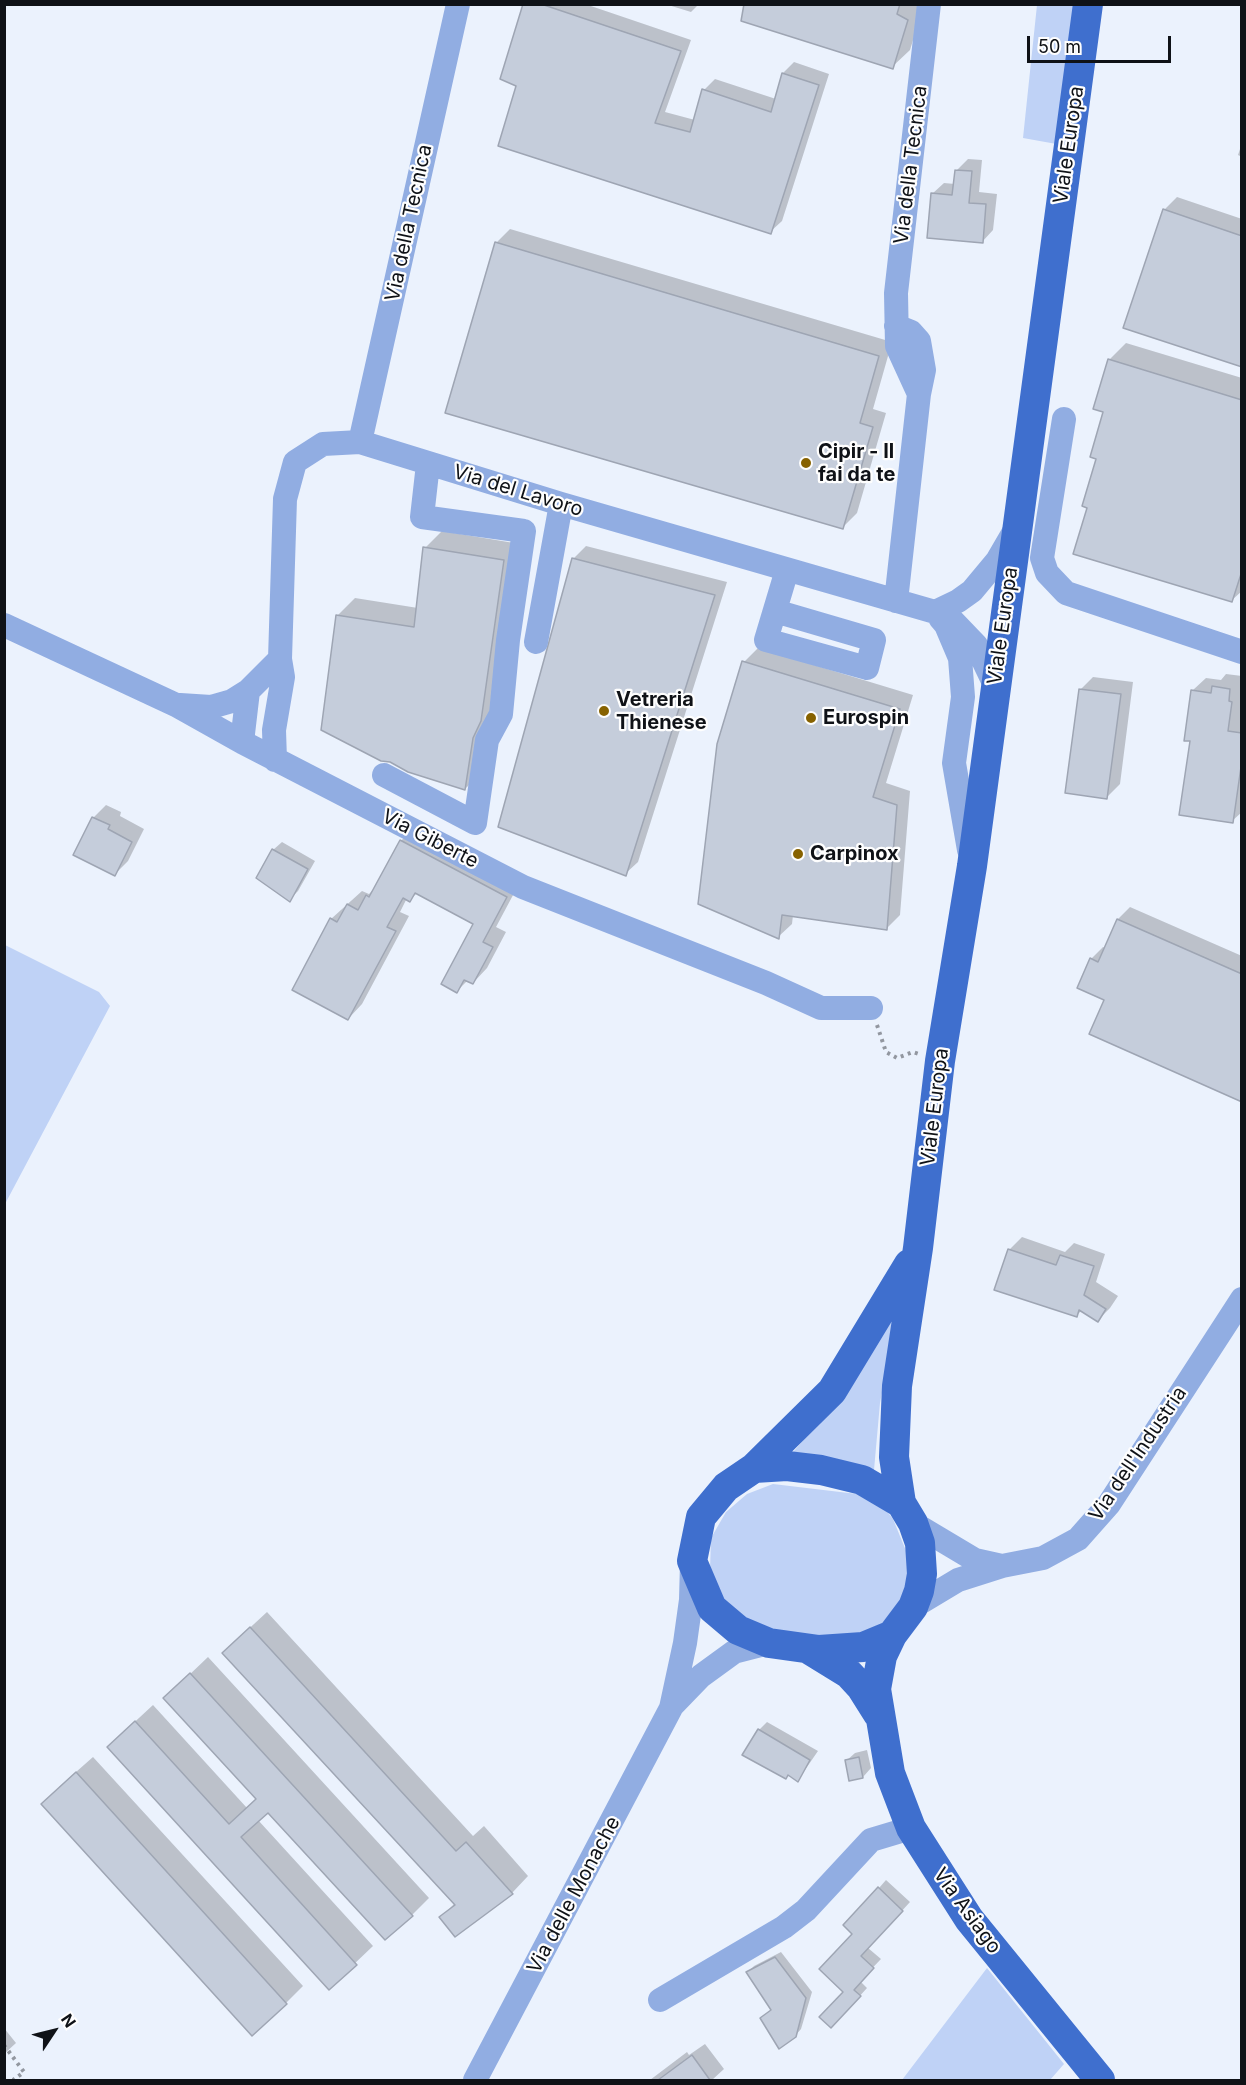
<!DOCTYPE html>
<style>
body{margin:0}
#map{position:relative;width:1246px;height:2085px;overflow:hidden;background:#ebf2fd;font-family:Inter,sans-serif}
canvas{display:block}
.frame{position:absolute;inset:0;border:6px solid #0f1217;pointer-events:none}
.north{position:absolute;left:24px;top:2001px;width:60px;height:60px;-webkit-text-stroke:4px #fefefe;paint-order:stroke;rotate:55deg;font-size:16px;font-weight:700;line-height:24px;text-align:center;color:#0f1217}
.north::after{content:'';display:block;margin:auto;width:21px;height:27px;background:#0f1217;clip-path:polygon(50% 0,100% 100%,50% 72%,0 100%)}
.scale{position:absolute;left:1027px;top:36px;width:144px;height:27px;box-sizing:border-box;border:3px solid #0f1217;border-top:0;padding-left:8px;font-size:18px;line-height:21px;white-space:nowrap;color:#0f1217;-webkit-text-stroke:4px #fefefe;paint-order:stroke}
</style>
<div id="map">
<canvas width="1246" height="2085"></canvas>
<div class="frame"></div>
<div class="north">N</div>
<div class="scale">50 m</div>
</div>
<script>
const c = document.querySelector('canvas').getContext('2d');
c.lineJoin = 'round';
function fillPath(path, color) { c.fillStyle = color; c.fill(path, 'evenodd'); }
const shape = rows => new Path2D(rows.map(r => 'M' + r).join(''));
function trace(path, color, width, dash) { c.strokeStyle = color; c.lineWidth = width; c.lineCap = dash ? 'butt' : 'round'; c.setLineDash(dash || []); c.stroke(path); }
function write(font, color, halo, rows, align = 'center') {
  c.font = font + ' Inter,sans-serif'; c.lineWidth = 4.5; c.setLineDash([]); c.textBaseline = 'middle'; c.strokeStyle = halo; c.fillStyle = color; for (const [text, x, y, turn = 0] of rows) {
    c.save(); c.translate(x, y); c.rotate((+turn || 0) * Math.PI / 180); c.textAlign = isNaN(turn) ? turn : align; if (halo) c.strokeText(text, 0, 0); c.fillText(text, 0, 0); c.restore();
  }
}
fillPath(shape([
 [1037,5,1077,5,1062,145,1023,138],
 [5,945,99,992,110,1006,5,1204],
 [904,1274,880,1403,874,1470,788,1458,842,1395],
 [773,1484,857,1494,882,1505,893,1519,913,1568,905,1599,883,1625,833,1643,745,1624,724,1602,710,1570,711,1538,726,1512,747,1494],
 [987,1968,1064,2064,1050,2080,902,2080]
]), '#bfd2f6');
fillPath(shape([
 [525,4,585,4,691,40,665,112,695,120,704,90,715,79,776,99,783,73,794,62,829,74,782,221,770,232,518,85],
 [665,4,699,4,691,12],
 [746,4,924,4,910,50,892,67],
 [1242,143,1242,157,1238,155],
 [968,159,982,160,979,192,997,194,993,230,982,242,932,194,944,183,955,184,957,170],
 [1177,197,1242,219,1242,365,1164,210],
 [510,229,892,342,873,409,886,413,857,513,843,527,496,243],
 [1126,343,1242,378,1242,591,1232,600,1089,507,1105,411,1109,360],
 [442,531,520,544,482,772,465,789,323,729,338,615,355,598,418,608,425,548],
 [586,546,727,582,638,862,625,874,573,559],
 [758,648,913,695,886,783,910,791,900,915,886,929,793,915,792,924,778,937,744,662],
 [1226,674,1242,676,1242,812,1232,821,1192,740,1193,690,1206,678,1221,680],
 [1093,677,1133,682,1120,784,1107,797,1080,690],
 [106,805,121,812,120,816,144,829,128,861,115,874,75,854,93,818],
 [415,826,520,882,496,927,506,932,487,968,473,983,468,980,457,991,475,923,417,893,410,900,407,898,400,912,409,916,362,1004,348,1019,331,919,362,891,369,894,377,886,401,841],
 [282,842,315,861,298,891,289,900,274,891,273,850],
 [1130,907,1242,956,1242,1101,1106,999,1091,959,1103,947,1106,948,1118,919],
 [1022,1237,1065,1252,1074,1243,1105,1254,1096,1282,1118,1296,1110,1308,1098,1320,1082,1310,1076,1316,1009,1250],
 [267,1612,473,1836,484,1826,528,1876,512,1893,441,1917,455,1903,241,1636],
 [208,1657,429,1898,412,1915,268,1810,258,1820,373,1946,329,1988,126,1730,153,1705,247,1808,257,1798,165,1698],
 [767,1722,818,1751,798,1780,759,1730],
 [867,1750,871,1768,863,1777,846,1761,855,1753],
 [93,1757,303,1986,286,2003,59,1787],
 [886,1880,910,1902,868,1948,881,1959,860,1981,867,1988,839,2019,855,1933,879,1888],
 [781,1952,812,1992,801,2029,795,2036,762,2018,772,2009,748,1972,754,1966],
 [4,2028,16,2043,4,2054],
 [705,2044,724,2069,712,2080,650,2080,687,2052,689,2055]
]), '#0003');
const building = shape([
 [523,4,541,4,681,51,655,123,690,132,702,89,771,112,782,73,819,85,771,234,498,146,516,86,500,79,523,4],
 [744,4,900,4,897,14,908,20,893,69,741,21,744,4],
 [955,170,972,171,969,203,986,204,983,243,927,238,931,193,952,195,955,170],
 [1163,209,1242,236,1242,367,1123,328,1163,209],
 [495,242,879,356,860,423,873,427,843,529,445,413,495,242],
 [1108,359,1242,400,1242,571,1232,602,1073,554,1087,508,1082,506,1096,459,1090,457,1103,412,1093,409,1108,359],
 [423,547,504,560,481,721,473,738,465,790,408,772,390,762,381,761,321,730,336,615,414,627,423,547],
 [572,558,715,595,626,876,498,827,572,558],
 [742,661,900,709,873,797,897,805,887,930,782,915,779,939,698,904,717,744,742,661],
 [1212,686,1230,689,1229,701,1232,702,1228,731,1242,733,1242,760,1233,823,1179,815,1190,741,1184,741,1191,690,1211,693,1212,686],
 [1079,689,1121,694,1107,799,1065,793,1079,689],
 [92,817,110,825,108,829,132,842,115,876,73,855,92,817],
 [400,840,507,897,483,942,493,947,473,984,464,980,457,993,441,984,473,924,415,893,410,902,403,898,387,927,396,931,348,1020,292,990,330,918,337,922,347,904,358,910,366,895,369,897,400,840],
 [272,849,308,869,290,902,256,878,272,849],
 [1117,919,1242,974,1242,1102,1089,1034,1104,1000,1077,988,1090,958,1098,962,1117,919],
 [1008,1249,1056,1265,1060,1255,1094,1266,1084,1295,1106,1309,1098,1322,1079,1310,1077,1317,994,1290,1008,1249],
 [250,1627,456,1851,466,1842,513,1894,455,1937,439,1917,455,1905,222,1653,250,1627],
 [190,1673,413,1916,385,1940,268,1813,241,1837,357,1965,329,1990,107,1747,135,1721,229,1824,256,1799,163,1698,190,1673],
 [758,1729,810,1760,798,1782,788,1775,786,1779,742,1755,758,1729],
 [859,1757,863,1778,849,1781,845,1760,859,1757],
 [76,1772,287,2004,252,2036,41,1804,76,1772],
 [878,1887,903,1911,861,1956,874,1968,854,1990,861,1996,831,2028,819,2017,843,1992,819,1969,852,1934,843,1925,878,1887],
 [775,1957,806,1998,796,2037,779,2049,760,2018,771,2010,746,1972,775,1957],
 [692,2055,710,2080,658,2080,692,2055]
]);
fillPath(building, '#c5cddb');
trace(building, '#9ea5b3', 1.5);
trace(shape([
 [877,1025,886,1052,897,1058,913,1052,919,1054],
 [4,2045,24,2072,13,2080]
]), '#9297a0', 4, [3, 4.5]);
trace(shape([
 [919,394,897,346,896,293,929,4],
 [1064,419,1042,558,1047,573,1066,593,1242,652],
 [360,442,458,4],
 [896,601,919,394,924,370,919,341,911,332,896,326],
 [775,611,874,640,867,668,766,640,787,570],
 [935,612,958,601,972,591,997,561,1015,530],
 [940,618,946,625,960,658,963,697,954,763,969,850],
 [4,625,176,705,242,742,523,887,766,983,821,1008,871,1008],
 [536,642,561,504],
 [180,705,211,707,232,701,248,691,280,659],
 [242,742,248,691],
 [275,760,274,730,283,677,280,659,285,499,295,462,323,444,360,442,561,504,935,612,952,620,976,645,995,685],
 [384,775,475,823,487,740,501,714,508,640,524,531,422,517,428,464],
 [913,1523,975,1560,1002,1566],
 [913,1607,958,1580,1002,1566,1043,1558,1078,1539,1109,1504,1242,1299],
 [672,1706,701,1676,734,1652,769,1643],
 [660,2000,784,1927,806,1910,871,1840,911,1828],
 [475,2080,671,1708,685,1643,691,1600,692,1563]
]), '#91ade2', 24);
trace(shape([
 [754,1468,832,1391,909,1264],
 [901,1503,862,1480,821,1470,787,1466,754,1468,726,1487,701,1517,692,1561,712,1608,738,1630,769,1643,819,1650,863,1647,892,1635,913,1607,919,1591,922,1574,920,1543,913,1523,901,1503,894,1457,897,1386,918,1248,940,1061,972,866,1088,4],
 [892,1635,882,1656,876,1689,890,1773,911,1828,969,1919,1100,2080],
 [810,1650,849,1674,861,1687,878,1714]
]), '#3f6fce', 30);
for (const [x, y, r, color] of [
 [806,463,6,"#876200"],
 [604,711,6,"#876200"],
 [811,718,6,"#876200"],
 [798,854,6,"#876200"]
]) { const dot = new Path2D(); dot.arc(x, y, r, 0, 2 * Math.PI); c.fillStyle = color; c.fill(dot); trace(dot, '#fefefe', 2); }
write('20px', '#0f1217', '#fefefe', [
 ["Viale Europa",1069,145,-82],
 ["Via della Tecnica",911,165,-83],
 ["Via della Tecnica",409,223,-78],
 ["Via del Lavoro",518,491,17],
 ["Viale Europa",1003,626,-82],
 ["Via Giberte",430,839,27],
 ["Viale Europa",935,1107,-83],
 ["Via dell'Industria",1138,1454,-56],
 ["Via delle Monache",574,1895,-62],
 ["Via Asiago",967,1911,54]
]);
write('bold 20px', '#0f1217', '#fefefe', [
 ["Cipir - Il",818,452],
 ["fai da te",818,475],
 ["Vetreria",616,700],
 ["Thienese",616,723],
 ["Eurospin",823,718],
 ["Carpinox",810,854]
], 'left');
</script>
